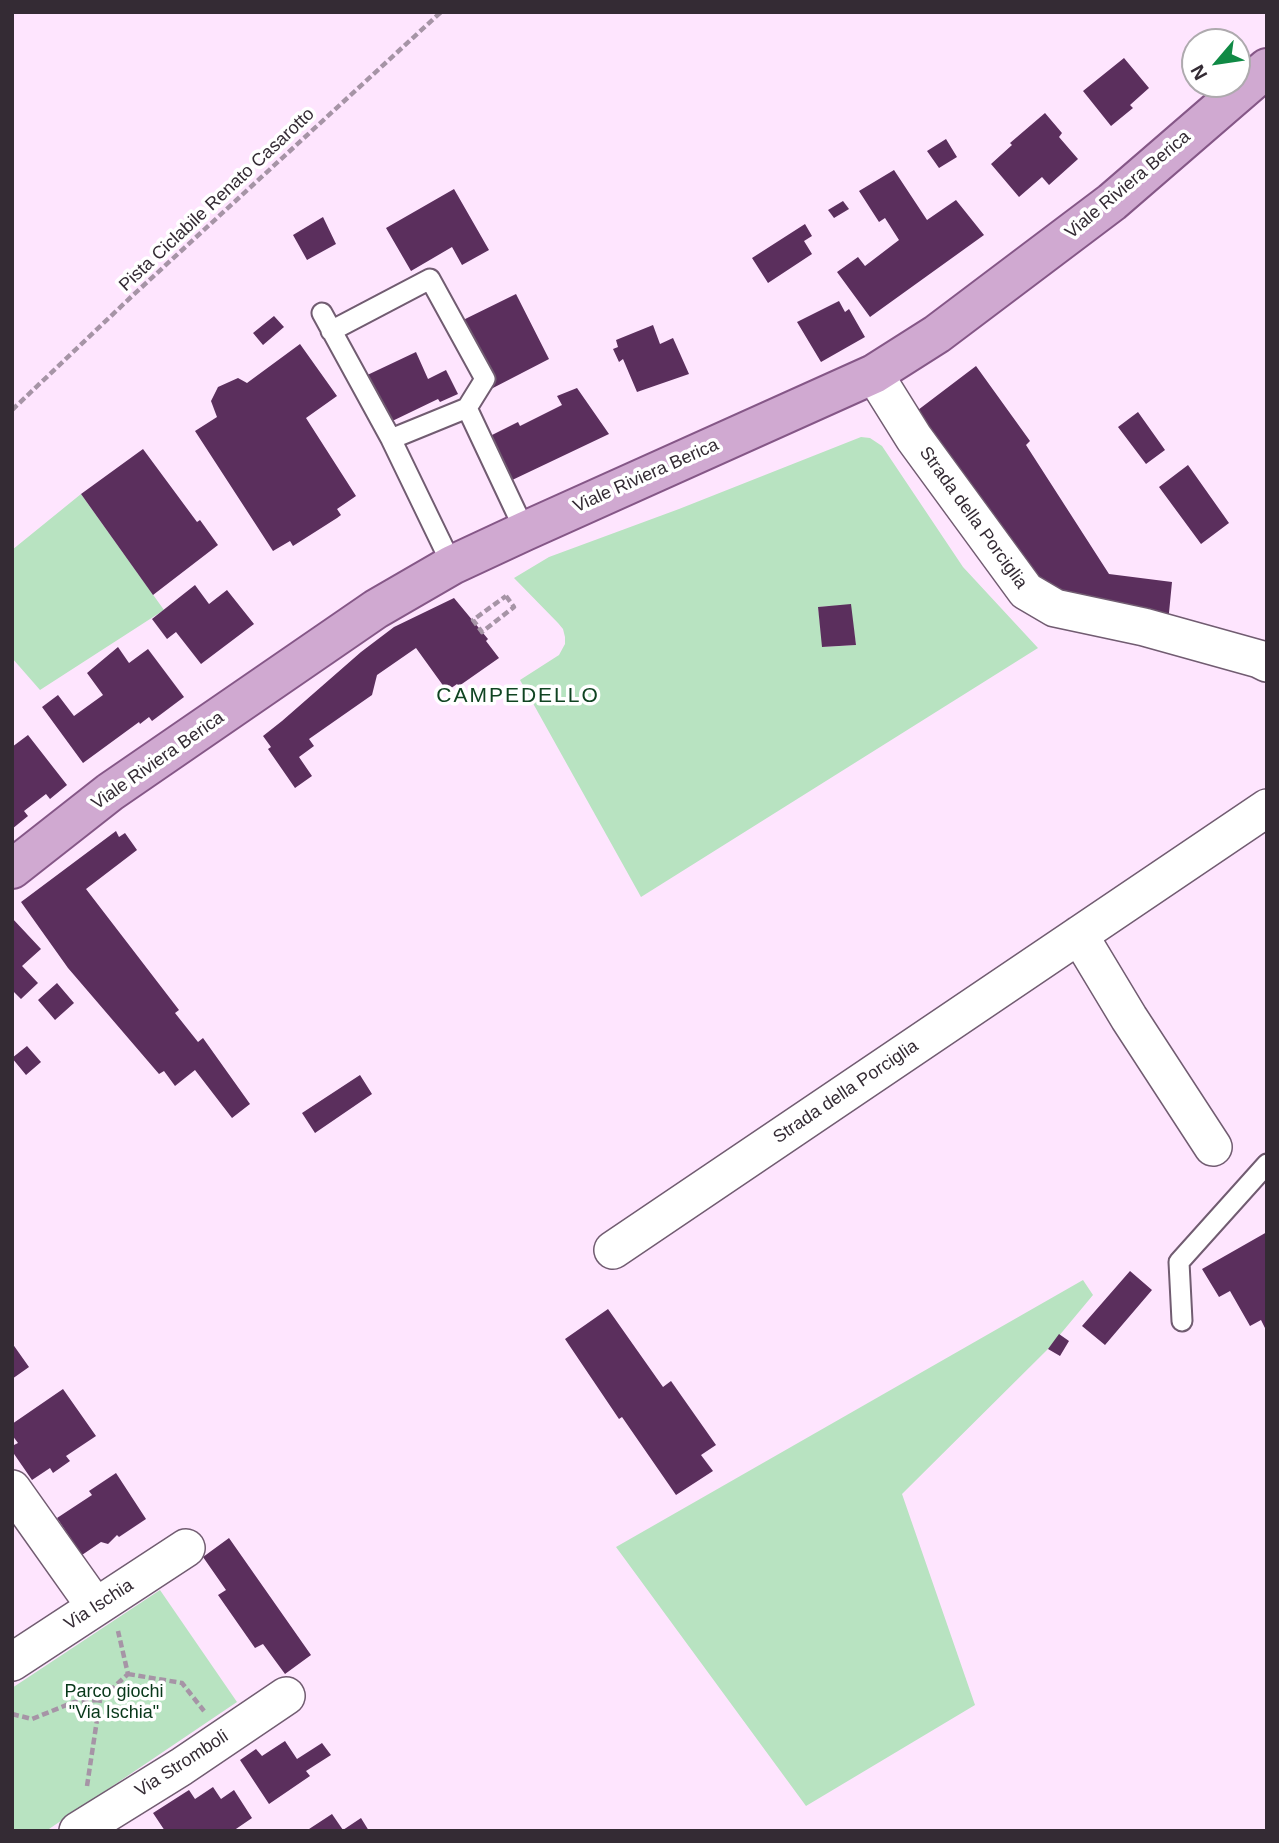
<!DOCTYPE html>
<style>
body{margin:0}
#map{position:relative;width:1279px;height:1843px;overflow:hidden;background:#fee5fe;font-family:Arial,sans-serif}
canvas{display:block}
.frame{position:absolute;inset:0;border:14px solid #342b34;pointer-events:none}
.north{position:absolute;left:1181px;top:28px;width:70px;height:70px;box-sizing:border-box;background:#fff;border:2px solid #aeaaae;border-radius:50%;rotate:241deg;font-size:19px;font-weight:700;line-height:28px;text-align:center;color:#342b34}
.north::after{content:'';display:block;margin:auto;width:24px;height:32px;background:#108a45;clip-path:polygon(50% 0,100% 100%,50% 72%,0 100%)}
</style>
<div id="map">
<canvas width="1279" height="1843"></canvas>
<div class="frame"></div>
<div class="north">N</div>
</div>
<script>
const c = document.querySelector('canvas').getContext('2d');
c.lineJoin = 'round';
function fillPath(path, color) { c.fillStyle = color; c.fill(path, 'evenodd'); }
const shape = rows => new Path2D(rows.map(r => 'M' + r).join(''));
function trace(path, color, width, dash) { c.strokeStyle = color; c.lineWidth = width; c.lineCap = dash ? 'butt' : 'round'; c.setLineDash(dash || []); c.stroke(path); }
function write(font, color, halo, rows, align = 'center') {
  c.font = font + ' Arial,sans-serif'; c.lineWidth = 7; c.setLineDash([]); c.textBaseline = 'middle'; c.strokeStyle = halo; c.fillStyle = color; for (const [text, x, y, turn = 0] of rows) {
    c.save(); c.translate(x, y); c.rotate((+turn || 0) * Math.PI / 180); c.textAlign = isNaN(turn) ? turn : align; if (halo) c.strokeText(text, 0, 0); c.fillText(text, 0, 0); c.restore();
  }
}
fillPath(shape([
 [861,437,870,438,882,446,963,567,1038,648,641,897,520,680,559,655,565,644,565,637,563,629,558,623,514,578,549,557,679,509],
 [850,605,856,645,823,647,818,607],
 [81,494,164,610,40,690,12,658,12,550],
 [1083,1280,1093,1295,1048,1349,902,1494,975,1705,806,1806,616,1547],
 [160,1590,237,1702,46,1831,12,1831,12,1688]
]), '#b8e3c1');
fillPath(shape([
 [1124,58,1149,88,1130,105,1133,108,1111,126,1083,91],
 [1045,113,1062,133,1059,137,1078,159,1049,185,1042,177,1019,197,991,164,1012,145,1010,143],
 [946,139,957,157,939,168,927,151],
 [894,170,927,220,956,200,984,235,870,317,837,272,858,257,865,266,899,240,885,218,879,222,859,191],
 [454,189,489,250,462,265,452,247,411,271,386,228],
 [843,201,849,209,834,218,828,210],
 [323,217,336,244,307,260,293,235],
 [805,224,812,236,804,241,812,254,768,283,752,258],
 [516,294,549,359,491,389,457,323],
 [839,301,845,312,849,309,865,337,821,362,797,322],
 [274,316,284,327,263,345,253,333],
 [653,325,660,344,673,338,689,374,637,392,623,359,619,362,613,349,618,347,616,340],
 [300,344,337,396,306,418,356,496,337,509,341,515,337,518,293,546,290,541,273,551,195,431,217,417,211,401,218,387,238,378,247,383],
 [416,352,428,379,446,370,458,394,440,402,438,399,384,425,361,378],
 [976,366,1030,441,1026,445,1109,574,1172,582,1168,623,1026,588,918,410],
 [577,388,609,434,508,482,486,438,518,422,520,426,562,405,557,396],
 [1138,412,1165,450,1146,464,1118,427],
 [143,449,197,522,200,520,218,545,153,595,81,494],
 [1188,465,1229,523,1201,544,1159,487],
 [195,585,209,604,227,590,254,624,201,664,176,632,167,639,152,619],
 [454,598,488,639,486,641,499,658,459,686,457,684,447,691,416,648,377,675,372,695,309,739,314,746,299,757,312,776,295,788,268,749,271,747,263,736,282,721,361,652,394,627],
 [851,604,856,645,822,647,818,607],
 [118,647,129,663,148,649,184,697,152,721,149,717,140,724,139,722,83,763,42,707,58,695,74,716,103,695,87,673],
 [28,735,67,785,50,799,46,794,24,811,28,816,12,829,12,747],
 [116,831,119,837,125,833,137,850,86,889,179,1010,175,1013,198,1042,203,1038,250,1104,232,1118,195,1070,175,1086,164,1071,159,1074,68,968,21,902],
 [12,918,41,949,22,966,38,983,21,999,12,990],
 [57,983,74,1003,55,1020,38,1000],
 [27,1046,41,1062,26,1075,12,1058],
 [360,1075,372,1094,315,1133,302,1113],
 [1267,1232,1267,1332,1261,1320,1250,1326,1230,1291,1219,1297,1202,1269],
 [1130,1271,1152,1290,1105,1345,1082,1326],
 [608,1309,663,1387,671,1381,716,1445,701,1455,713,1471,676,1495,622,1417,619,1419,565,1339],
 [1059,1334,1069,1341,1060,1356,1048,1349],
 [12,1343,29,1367,12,1379],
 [63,1389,96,1436,66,1456,70,1461,53,1473,50,1468,32,1480,12,1451,12,1446,18,1443,12,1435,12,1424],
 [116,1473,146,1519,119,1537,117,1535,108,1544,101,1542,82,1555,57,1518,92,1495,89,1491],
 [229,1538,311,1655,285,1674,263,1644,255,1648,218,1595,226,1590,203,1557],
 [285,1741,297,1759,322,1743,331,1755,306,1771,310,1776,269,1804,240,1760,256,1749,262,1756],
 [213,1787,221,1799,234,1790,252,1818,233,1831,165,1831,153,1813,189,1790,195,1799],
 [332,1814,343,1830,361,1818,369,1831,306,1831]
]), '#5b2f5d');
const service = shape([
 [322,313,391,439,452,565],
 [331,331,430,279,485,379,467,408,525,531],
 [391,439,467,408],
 [1182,1321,1179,1262,1267,1164]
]);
const minor = shape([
 [874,374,914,438,1026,591,1055,608,1144,627,1259,659,1267,663],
 [1079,935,1129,1018,1213,1147],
 [613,1250,1267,808],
 [12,1489,95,1606],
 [12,1662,186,1548],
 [78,1831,181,1767,286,1696]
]);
const primary = shape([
 [12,869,110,792,376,609,452,565,525,531,874,374,937,334,1112,202,1267,68]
]);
trace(service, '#715c71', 23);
trace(minor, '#715c71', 40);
trace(primary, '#855787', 42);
trace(shape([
 [12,410,131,297,441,12],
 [506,596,514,607,482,632,473,620,506,596],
 [128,1674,182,1683,204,1711],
 [12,1714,32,1719,74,1702,100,1700,128,1674,118,1631],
 [87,1786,100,1700]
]), '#a694a6', 4.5, [7, 3.5]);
trace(service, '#fff', 19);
trace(minor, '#fff', 37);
trace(primary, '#d0a9d1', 38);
write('18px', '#342b34', '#fff', [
 ["Viale Riviera Berica",1128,185,-40],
 ["Pista Ciclabile Renato Casarotto",217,200,-43],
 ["Viale Riviera Berica",646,476,-24],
 ["Strada della Porciglia",973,518,54],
 ["Viale Riviera Berica",158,761,-35],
 ["Strada della Porciglia",846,1092,-34],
 ["Via Ischia",99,1605,-33],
 ["Via Stromboli",182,1764,-33]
]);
write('18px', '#08381a', '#fff', [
 ["Parco giochi",114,1692],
 ["\"Via Ischia\"",114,1713]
]);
c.letterSpacing = '2px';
write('21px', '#104422', '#fff', [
 ["CAMPEDELLO",518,696]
]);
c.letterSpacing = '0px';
</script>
